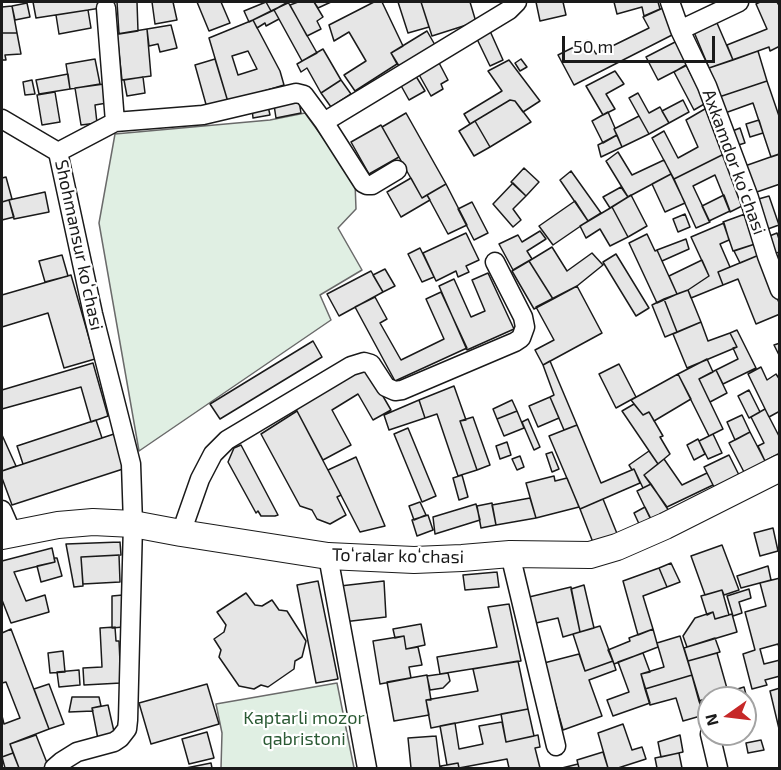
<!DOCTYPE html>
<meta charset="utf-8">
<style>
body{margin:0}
#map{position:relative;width:781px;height:770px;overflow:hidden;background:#fff;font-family:"Exo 2",sans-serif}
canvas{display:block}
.frame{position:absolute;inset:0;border:3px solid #1a1a1a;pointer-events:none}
.north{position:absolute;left:697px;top:686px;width:60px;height:60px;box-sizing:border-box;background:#fff;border:2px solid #a3a3a3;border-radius:50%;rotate:256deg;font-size:16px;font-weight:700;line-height:24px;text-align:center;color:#1a1a1a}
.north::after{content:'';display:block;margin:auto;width:21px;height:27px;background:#c62828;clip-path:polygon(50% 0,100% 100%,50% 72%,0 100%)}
.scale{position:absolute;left:562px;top:36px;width:153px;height:27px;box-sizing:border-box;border:3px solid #1a1a1a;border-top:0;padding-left:8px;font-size:18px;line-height:21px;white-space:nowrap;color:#1a1a1a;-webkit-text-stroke:4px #fff;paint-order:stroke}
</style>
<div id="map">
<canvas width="781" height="770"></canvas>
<div class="frame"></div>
<div class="north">N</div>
<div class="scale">50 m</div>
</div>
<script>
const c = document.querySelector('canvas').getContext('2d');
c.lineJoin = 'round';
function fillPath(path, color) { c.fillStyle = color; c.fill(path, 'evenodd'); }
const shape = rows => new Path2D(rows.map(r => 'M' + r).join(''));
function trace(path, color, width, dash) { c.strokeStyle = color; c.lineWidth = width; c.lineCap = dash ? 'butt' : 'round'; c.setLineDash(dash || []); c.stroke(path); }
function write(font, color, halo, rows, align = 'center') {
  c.font = font + ' "Exo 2",sans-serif'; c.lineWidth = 4.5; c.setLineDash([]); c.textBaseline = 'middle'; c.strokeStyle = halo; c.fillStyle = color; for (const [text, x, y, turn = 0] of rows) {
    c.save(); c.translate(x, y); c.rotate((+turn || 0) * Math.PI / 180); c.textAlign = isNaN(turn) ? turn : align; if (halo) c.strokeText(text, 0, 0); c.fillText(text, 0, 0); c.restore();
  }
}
const green = shape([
 [305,113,355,182,356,209,338,228,362,270,320,295,331,320,139,451,99,223,115,134,270,120,305,113],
 [337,683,354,768,221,768,222,733,216,704,337,683]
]);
fillPath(green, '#e0efe3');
trace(green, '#6a6a6a', 1.5);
const building = shape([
 [33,2,99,2,101,8,36,18,33,2],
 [117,2,137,2,138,31,119,34,117,2],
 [152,2,173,2,177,20,155,24,152,2],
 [197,2,221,2,230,23,209,31,197,2],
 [266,2,271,11,249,22,244,11,266,2],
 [266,2,290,2,271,11,266,2],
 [288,2,317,53,302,61,274,10,288,2],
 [298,2,314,2,323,17,317,21,321,29,307,36,290,5,298,2],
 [314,2,331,2,318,8,314,2],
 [374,2,382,2,403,46,391,53,397,64,355,91,344,75,366,61,349,32,334,41,329,25,374,2],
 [398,2,421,2,429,27,408,33,398,2],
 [421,2,470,2,476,22,432,36,421,2],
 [536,2,563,2,566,15,540,21,536,2],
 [614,2,658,2,660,9,644,16,642,7,617,14,614,2],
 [760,2,777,2,780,7,780,46,770,51,769,47,733,60,727,45,767,29,756,4,760,2],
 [27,3,30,17,15,20,12,6,27,3],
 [12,6,17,33,2,33,2,7,12,6],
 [663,8,676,33,574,85,558,55,588,40,596,54,649,28,643,17,663,8],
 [88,10,91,28,59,34,56,15,88,10],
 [274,10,279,19,266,26,265,23,257,28,253,20,274,10],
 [253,20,280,71,284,85,228,102,209,38,253,20],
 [248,51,257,69,238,75,232,56,248,51],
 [717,23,733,60,709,68,694,32,717,23],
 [171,25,177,48,160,52,158,44,149,46,147,29,171,25],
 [147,29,151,76,122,80,117,34,147,29],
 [427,31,435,45,399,66,391,53,427,31],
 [490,31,503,60,490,66,476,37,490,31],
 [2,33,17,33,21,54,5,55,6,60,2,60,2,33],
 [679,40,691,63,658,80,646,57,679,40],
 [323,49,341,80,321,93,307,68,301,72,297,64,323,49],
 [758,51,767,81,719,97,709,68,758,51],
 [95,59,100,84,70,89,66,64,95,59],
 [215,59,228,102,207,108,195,65,215,59],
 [437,59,448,80,441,84,443,89,431,96,417,71,437,59],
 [521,59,527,67,520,71,515,63,521,59],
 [509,60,540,101,523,112,515,101,510,100,470,124,464,114,502,91,488,71,509,60],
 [686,65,706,103,694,110,674,72,686,65],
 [615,71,624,84,606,94,615,109,603,115,586,86,615,71],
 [414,73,425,91,409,100,399,82,414,73],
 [68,74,70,89,39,94,36,80,68,74],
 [143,77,145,93,127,96,124,80,143,77],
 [32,80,35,94,25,95,23,82,32,80],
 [341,80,351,94,331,107,321,93,341,80],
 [767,81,780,119,780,154,771,157,753,103,725,113,719,97,767,81],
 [104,84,107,103,95,105,97,123,81,125,75,88,104,84],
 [55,92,60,122,42,125,37,95,55,92],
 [638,93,649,113,660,107,669,123,649,134,629,98,638,93],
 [510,100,515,101,531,122,490,147,475,121,510,100],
 [683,100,689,112,669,123,662,111,683,100],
 [299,101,301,113,276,118,274,105,299,101],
 [268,106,270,115,253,118,252,108,268,106],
 [710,106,728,152,674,179,652,138,664,131,678,158,698,147,686,120,710,106],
 [608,112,615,128,614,129,617,135,603,143,592,121,608,112],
 [406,113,446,184,422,198,382,127,406,113],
 [639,116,649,134,622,147,614,129,639,116],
 [759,120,763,133,750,137,746,124,759,120],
 [475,121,490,147,474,156,459,131,475,121],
 [381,125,399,157,369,174,351,142,381,125],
 [740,128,745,143,735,146,730,132,740,128],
 [617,135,622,147,601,157,598,145,617,135],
 [618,152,632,175,664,160,671,174,628,197,606,161,618,152],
 [728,152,746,204,730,212,715,175,693,186,710,222,696,228,674,179,728,152],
 [779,154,780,184,751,194,742,167,779,154],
 [524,168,539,182,526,196,511,182,524,168],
 [571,171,601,213,588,221,560,180,571,171],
 [671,174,685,203,665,212,652,184,671,174],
 [6,177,12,199,2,202,2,178,6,177],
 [411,178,422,198,427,195,430,200,401,217,387,192,411,178],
 [513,183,526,196,513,209,521,220,513,227,493,204,513,183],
 [446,184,467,225,448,234,427,195,446,184],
 [621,187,628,197,610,208,603,197,621,187],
 [45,192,49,212,14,219,9,200,45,192],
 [631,195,647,226,628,237,612,207,631,195],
 [724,195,730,211,709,221,702,206,724,195],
 [769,196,779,225,765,230,755,200,769,196],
 [9,200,14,217,2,220,2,202,9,200],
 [575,201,588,221,553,245,539,226,575,201],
 [472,202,488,233,474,240,458,209,472,202],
 [612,207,628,237,610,246,600,229,586,238,580,226,612,207],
 [685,214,690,227,678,232,673,219,685,214],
 [745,214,755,244,733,251,723,222,745,214],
 [724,223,729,240,720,244,730,267,718,272,723,285,691,298,688,290,709,276,691,237,724,223],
 [540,231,546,239,527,251,532,259,513,270,499,244,518,235,522,242,540,231],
 [466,233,479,260,466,266,469,272,458,277,456,271,436,281,423,253,466,233],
 [777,233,780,242,780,252,772,254,767,237,777,233],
 [647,234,655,251,657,250,677,294,657,303,629,243,647,234],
 [686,239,689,249,662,261,657,250,686,239],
 [755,244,759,255,740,263,734,251,755,244],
 [552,247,567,271,592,253,603,265,577,286,553,299,529,261,552,247],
 [420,248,434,277,422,282,408,254,420,248],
 [616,254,649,308,636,316,603,262,616,254],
 [62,255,68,276,45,282,39,261,62,255],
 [759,255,780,305,780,314,756,324,738,279,723,285,718,272,759,255],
 [702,260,709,276,688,290,677,294,669,276,702,260],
 [529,261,553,299,534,309,512,271,529,261],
 [385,269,395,286,383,292,373,275,385,269],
 [371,271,383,292,339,316,327,294,371,271],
 [488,273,514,329,467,350,439,286,454,279,471,317,485,311,472,280,488,273],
 [71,275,95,359,64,368,48,313,2,327,2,295,71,275],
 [577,286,602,333,543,365,535,350,554,340,536,307,577,286],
 [688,290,701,322,677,332,664,299,688,290],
 [441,292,467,348,395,381,355,307,375,297,387,319,380,323,401,360,444,339,426,299,441,292],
 [664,299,677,332,665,337,652,305,664,299],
 [701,322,708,341,730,333,737,347,687,368,673,334,701,322],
 [737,330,756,368,723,384,716,370,738,359,733,348,737,347,730,333,737,330],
 [313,341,322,357,220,419,210,404,313,341],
 [780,343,780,357,774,345,780,343],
 [707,359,713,372,699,379,723,429,709,436,678,374,707,359],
 [550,361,577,425,564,430,550,397,554,395,543,365,550,361],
 [93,363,108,416,91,422,81,387,2,409,2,390,93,363],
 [619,364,636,397,616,408,599,374,619,364],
 [366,367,391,410,373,420,358,394,332,410,351,445,323,460,296,409,366,367],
 [761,367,767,380,776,374,780,380,780,411,769,417,748,374,761,367],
 [716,370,727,393,710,402,699,379,716,370],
 [678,374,691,399,654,421,649,412,643,415,631,400,678,374],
 [454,386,466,420,460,421,477,470,458,476,437,414,425,418,419,400,454,386],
 [749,390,760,412,749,418,738,396,749,390],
 [550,397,559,418,538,427,529,406,550,397],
 [419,400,425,418,389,430,384,415,419,400],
 [512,400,517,411,497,419,493,409,512,400],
 [634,404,643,415,649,412,663,436,660,437,670,454,658,464,622,411,634,404],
 [765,409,780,438,780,453,765,461,758,446,764,443,751,417,765,409],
 [297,411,341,495,337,497,346,515,330,524,317,519,312,510,300,506,261,434,297,411],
 [517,411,524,428,504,436,497,419,517,411],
 [742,415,750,432,735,440,727,422,742,415],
 [473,417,490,465,477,470,460,421,473,417],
 [528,419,540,447,534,450,522,422,528,419],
 [96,420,102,438,23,464,17,446,96,420],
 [577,425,601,483,634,469,640,483,580,509,549,436,577,425],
 [408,428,436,496,422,502,394,434,408,428],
 [750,432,766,463,745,474,729,443,750,432],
 [114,434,123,469,12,505,2,478,2,471,114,434],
 [713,434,722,453,708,459,699,441,713,434],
 [2,435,16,466,2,471,2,435],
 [698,439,705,454,694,460,687,445,698,439],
 [507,442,511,455,500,459,496,446,507,442],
 [241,445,278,515,275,516,261,516,258,511,256,513,228,462,234,448,241,445],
 [649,451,658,464,644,475,651,484,643,488,634,469,632,470,629,465,649,451],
 [552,452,559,469,552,472,546,454,552,452],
 [729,455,739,475,714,487,704,467,729,455],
 [520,456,524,467,517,470,512,459,520,456],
 [356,457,385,526,360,532,328,470,356,457],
 [664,459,682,485,707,473,713,485,667,507,644,475,664,459],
 [462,475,468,497,459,500,453,478,462,475],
 [554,476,555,481,567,478,579,507,536,518,526,483,554,476],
 [651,484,669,511,651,520,637,491,651,484],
 [530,498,536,518,496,525,492,505,530,498],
 [603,499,618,536,594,545,580,509,603,499],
 [420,502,426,515,414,520,409,506,420,502],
 [492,503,496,525,481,528,477,506,492,503],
 [476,504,480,520,435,534,433,517,476,504],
 [645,507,652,521,640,526,634,513,645,507],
 [428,515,433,530,417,536,412,520,428,515],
 [773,528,778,551,760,556,754,533,773,528],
 [120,542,121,555,81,557,83,586,74,587,66,544,120,542],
 [722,545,739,590,724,595,722,590,705,595,691,556,722,545],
 [52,548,55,562,14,572,26,601,45,595,49,612,11,623,2,600,2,561,52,548],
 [119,555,120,582,83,584,81,557,119,555],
 [54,558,57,558,62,576,41,582,37,566,55,562,54,558],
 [671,563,680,582,667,587,659,568,671,563],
 [768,566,771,580,741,588,737,576,768,566],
 [659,568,667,587,643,596,653,629,638,635,623,581,659,568],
 [497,572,499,587,465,590,463,575,497,572],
 [780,578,780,651,778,644,760,649,764,664,780,660,780,676,765,680,767,685,752,689,743,654,755,650,745,612,766,606,760,583,780,578],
 [318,581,338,679,316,683,297,585,318,581],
 [384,581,386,617,343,622,340,586,384,581],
 [584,585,594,628,580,632,571,589,584,585],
 [571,587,580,632,563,637,558,618,536,623,529,597,571,587],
 [749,589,751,598,739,602,742,613,733,616,727,596,749,589],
 [722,590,729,615,715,619,713,612,707,615,701,596,722,590],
 [246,593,255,605,262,606,272,600,279,610,287,611,306,641,302,657,295,661,294,669,268,687,261,685,254,689,239,686,219,657,221,650,214,639,224,632,226,625,217,612,246,593],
 [123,595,123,627,112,628,112,596,123,595],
 [509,604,521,661,440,674,437,657,497,647,488,607,509,604],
 [713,612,715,619,732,614,737,632,687,647,683,636,695,618,713,612],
 [421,624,425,645,406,649,404,636,395,638,393,629,421,624],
 [600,626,613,661,585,671,573,634,600,626],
 [115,627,116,641,119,641,121,683,84,685,83,668,102,667,100,628,115,627],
 [11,629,49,729,10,744,13,753,2,757,2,716,4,724,20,718,6,682,2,683,2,633,11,629],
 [653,629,658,647,614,664,608,650,630,641,629,638,653,629],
 [404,636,406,649,418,647,422,665,409,667,411,678,380,684,373,641,404,636],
 [680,636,692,675,645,689,641,674,664,667,657,643,680,636],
 [715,638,720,652,688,661,684,648,715,638],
 [63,651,65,672,50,673,48,653,63,651],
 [643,653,650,672,641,674,650,703,613,716,607,700,629,692,618,662,643,653],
 [717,653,728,692,699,701,688,661,717,653],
 [579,654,585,671,613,661,616,670,589,680,602,716,563,730,544,663,579,654],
 [518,661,528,709,431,728,426,700,478,691,473,669,518,661],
 [79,670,80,685,59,687,57,672,79,670],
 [448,673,450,681,443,688,430,690,427,676,448,673],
 [427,675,431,700,426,700,429,715,394,721,387,682,427,675],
 [692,675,704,715,683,721,676,698,650,705,645,689,692,675],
 [49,684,64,724,49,729,34,689,49,684],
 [207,684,219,724,151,744,139,703,207,684],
 [744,687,748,702,745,703,745,698,709,698,709,714,704,715,699,701,744,687],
 [780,688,780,733,770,691,780,688],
 [72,697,99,697,101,706,92,708,93,711,69,712,72,697],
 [108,705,115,736,98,739,92,708,108,705],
 [528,709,534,736,506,742,501,714,528,709],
 [502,722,506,742,538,735,540,747,535,748,540,768,509,768,507,759,459,768,458,763,447,765,440,726,455,723,459,749,483,744,479,726,502,722],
 [623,724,632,750,642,747,646,759,618,768,608,768,598,733,623,724],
 [207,732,214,758,189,764,182,739,207,732],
 [36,735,49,768,19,768,10,744,36,735],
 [680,735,683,752,661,757,658,742,680,735],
 [436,736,440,768,411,768,408,738,436,736],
 [761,740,764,750,748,753,746,743,761,740],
 [603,752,608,768,579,768,577,760,603,752],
 [13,753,19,768,5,768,2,757,13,753],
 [679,753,682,768,657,768,655,758,679,753],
 [211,763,212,768,186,768,211,763],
 [458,763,459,768,442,768,441,766,458,763],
 [578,764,579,768,562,768,578,764]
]);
fillPath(building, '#e6e6e6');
trace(building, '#1a1a1a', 1.5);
const street = shape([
 [670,2,680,30],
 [739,2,680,30,707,86,749,198,767,256,780,290],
 [106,8,115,122],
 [2,119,58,152],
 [324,122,363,183,367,185,372,185,397,170],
 [2,510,12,533],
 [181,533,200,479,213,454,227,440,351,366,364,362,371,364,386,387,395,391,402,390,515,342,521,338,525,327,523,317,495,262],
 [510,554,556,746],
 [328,556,367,768],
 [710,734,718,768],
 [54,768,61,762,77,752,114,742,120,738,127,729,128,720,133,524,131,464,93,314,58,152,115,122,203,115,296,93,304,95,324,122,509,10,517,2]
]);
const secondary = shape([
 [2,536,58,525,93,522,133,524,181,533,328,556,414,560,462,558,510,554,590,555,617,547,665,526,780,468]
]);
trace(street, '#1a1a1a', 21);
trace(secondary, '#1a1a1a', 28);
trace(street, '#fff', 18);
trace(secondary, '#fff', 26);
write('18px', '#1a1a1a', '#fff', [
 ["Axkamdor koʻchasi",734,162,70],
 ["Shohmansur koʻchasi",79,245,78],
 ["Toʻralar koʻchasi",398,556,1]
]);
write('18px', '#2b5a34', '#fff', [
 ["Kaptarli mozor",304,718],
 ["qabristoni",304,739]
]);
</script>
